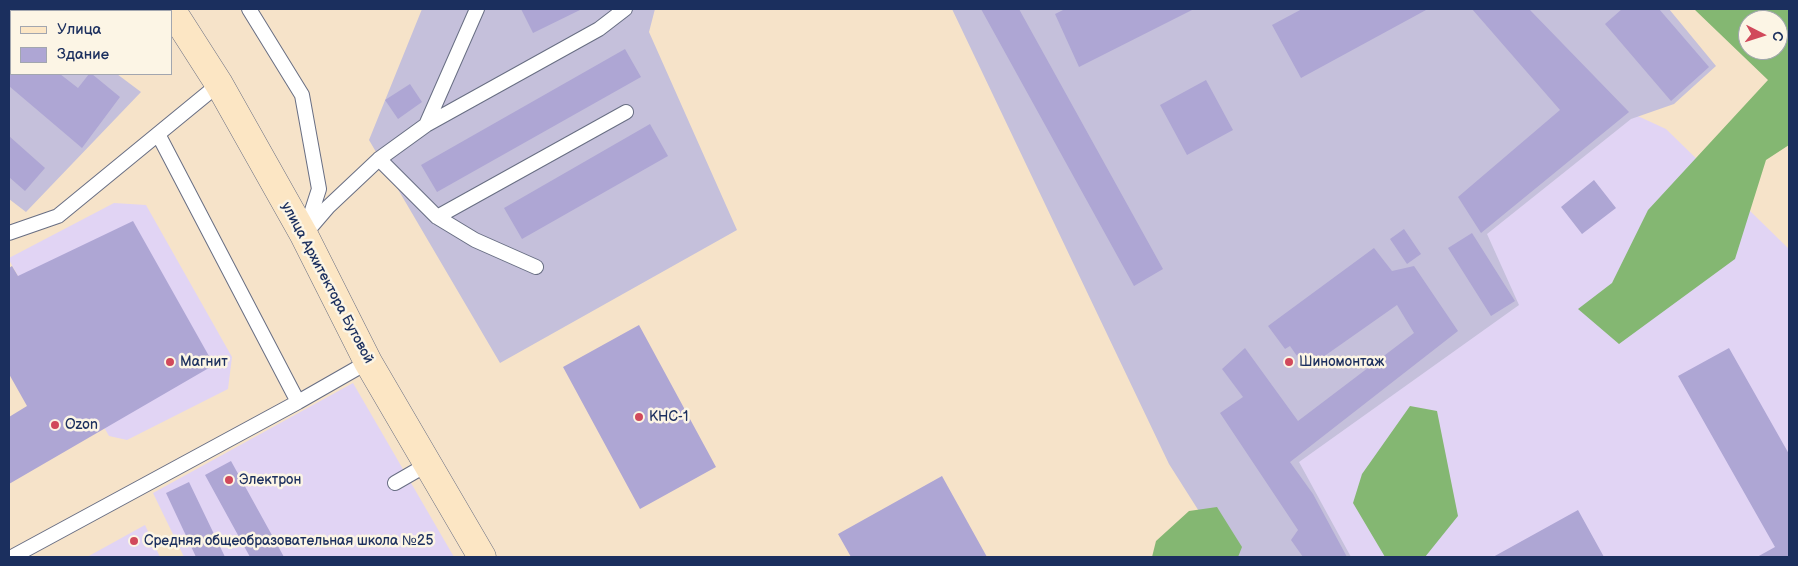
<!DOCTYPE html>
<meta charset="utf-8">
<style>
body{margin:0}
#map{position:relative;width:1798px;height:566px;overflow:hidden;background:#f6e3c9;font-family:"Balsamiq Sans",sans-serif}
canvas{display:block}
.frame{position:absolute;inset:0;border:10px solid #1b2f5e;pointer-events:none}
.legend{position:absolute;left:10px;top:10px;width:162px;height:65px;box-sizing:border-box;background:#fcf5e5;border:1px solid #a2a6af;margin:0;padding:6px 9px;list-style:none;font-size:15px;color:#1b2f5e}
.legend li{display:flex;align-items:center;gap:10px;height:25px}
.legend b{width:25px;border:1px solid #a2a6af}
.north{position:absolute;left:1738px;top:10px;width:50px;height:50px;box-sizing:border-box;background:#fcf5e5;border:1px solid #a2a6af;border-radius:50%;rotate:95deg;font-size:14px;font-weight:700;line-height:20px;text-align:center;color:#1b2f5e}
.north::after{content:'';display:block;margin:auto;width:18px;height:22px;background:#d1495b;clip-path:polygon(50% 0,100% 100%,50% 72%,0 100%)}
</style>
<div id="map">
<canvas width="1798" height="566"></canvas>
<div class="frame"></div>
<ul class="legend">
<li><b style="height:6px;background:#fce6c4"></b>Улица</li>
<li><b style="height:14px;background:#aea6d4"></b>Здание</li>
</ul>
<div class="north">С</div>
</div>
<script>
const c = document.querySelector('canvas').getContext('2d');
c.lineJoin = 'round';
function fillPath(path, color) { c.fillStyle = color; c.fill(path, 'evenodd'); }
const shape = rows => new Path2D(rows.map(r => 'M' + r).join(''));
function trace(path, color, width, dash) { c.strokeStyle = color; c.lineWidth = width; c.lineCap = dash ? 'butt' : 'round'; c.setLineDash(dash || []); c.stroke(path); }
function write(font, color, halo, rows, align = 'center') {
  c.font = font + ' "Balsamiq Sans",sans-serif'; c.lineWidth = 5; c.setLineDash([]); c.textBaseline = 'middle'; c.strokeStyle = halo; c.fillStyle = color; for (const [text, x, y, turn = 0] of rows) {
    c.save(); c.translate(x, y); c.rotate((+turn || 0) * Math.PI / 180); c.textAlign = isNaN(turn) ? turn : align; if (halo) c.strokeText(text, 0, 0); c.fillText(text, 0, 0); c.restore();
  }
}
fillPath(shape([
 [1629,112,1666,129,1789,249,1789,557,1347,557,1290,462,1481,233],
 [114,203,146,205,232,357,228,389,127,440,109,436,9,260,9,258],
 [353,383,454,557,184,557,153,493],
 [145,525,160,557,87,557]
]), '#e1d4f4');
fillPath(shape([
 [9,9,36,9,39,11,11,11,11,74,117,74,141,92,26,212,9,199],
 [422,9,655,9,649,32,737,230,500,363,369,140],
 [952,9,1669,9,1716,66,1674,104,1631,119,1487,234,1519,305,1299,462,1351,557,1228,557,1169,464]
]), '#c5c0db');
fillPath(shape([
 [1694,9,1789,9,1789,145,1766,160,1735,259,1619,344,1578,309,1612,283,1648,210,1768,80],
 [1748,20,1778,20,1778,50,1748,50],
 [1410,406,1437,411,1458,516,1425,557,1385,557,1353,503,1362,474],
 [1217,507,1242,547,1238,557,1152,557,1156,541,1189,511]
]), '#84b772');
fillPath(shape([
 [9,9,70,9,68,11,11,11,11,74,60,74,78,88,89,74,92,74,120,97,82,148,9,86],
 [521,9,582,9,533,33],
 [981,9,1019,9,1163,269,1134,286],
 [1065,9,1194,9,1079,67,1055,14],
 [1302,9,1425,9,1426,10,1301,78,1272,25],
 [1472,9,1529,9,1629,112,1481,233,1458,197,1560,110],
 [1622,9,1659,9,1709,67,1671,101,1605,24],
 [625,49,641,77,437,192,421,165],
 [1206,80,1233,130,1187,155,1160,105],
 [410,84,422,102,398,119,385,100],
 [650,124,668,156,522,239,504,208],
 [9,136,45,168,25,191,9,177],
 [1594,180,1616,208,1582,234,1561,207],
 [133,221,214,365,9,484,9,417,27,406,9,374,9,268,12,266,18,276],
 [1404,229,1421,254,1407,264,1390,239],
 [1472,233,1515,301,1491,316,1448,248],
 [1374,248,1392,271,1414,266,1458,331,1290,462,1313,494,1347,557,1303,557,1291,540,1298,530,1220,413,1243,397,1222,369,1245,348,1298,421,1414,333,1397,305,1306,369,1290,346,1285,349,1268,326],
 [639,325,716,467,640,509,563,367],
 [1729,348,1789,454,1789,557,1757,557,1775,547,1678,376],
 [231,461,284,557,250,557,205,475],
 [942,476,987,557,851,557,838,534],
 [189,482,225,557,196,557,166,493],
 [1578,510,1604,557,1493,557]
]), '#aea6d4');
const lane = shape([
 [249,9,302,95,319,189,306,229],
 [426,125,477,9],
 [158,134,298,402],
 [379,159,437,217,475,240,536,267],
 [437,217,626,112],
 [9,233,58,216,219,84],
 [304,235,328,207,379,159,426,125,599,29,625,9],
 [395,483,428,464],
 [12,557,298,402,368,362]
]);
const secondary = shape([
 [171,9,219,84,304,235,368,362,482,557]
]);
trace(lane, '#686e83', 16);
trace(secondary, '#686e83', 29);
trace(lane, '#fff', 14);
trace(secondary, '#fce6c4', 28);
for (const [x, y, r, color] of [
 [170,362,5,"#d1495b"],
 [1289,362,5,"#d1495b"],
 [639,417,5,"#d1495b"],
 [55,425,5,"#d1495b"],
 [229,480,5,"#d1495b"],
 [134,541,5,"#d1495b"]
]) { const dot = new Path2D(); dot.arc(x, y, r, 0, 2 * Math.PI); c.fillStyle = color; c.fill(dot); trace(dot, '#fcf5e5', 2); }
write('14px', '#1b2f5e', '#fcf5e5', [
 ["улица Архитектора Бутовой",327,283,62]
]);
write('14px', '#1b2f5e', '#fcf5e5', [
 ["Магнит",180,362],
 ["Шиномонтаж",1299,362],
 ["КНС-1",649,417],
 ["Ozon",65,425],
 ["Электрон",239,480],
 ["Средняя общеобразовательная школа №25",144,541]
], 'left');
</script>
